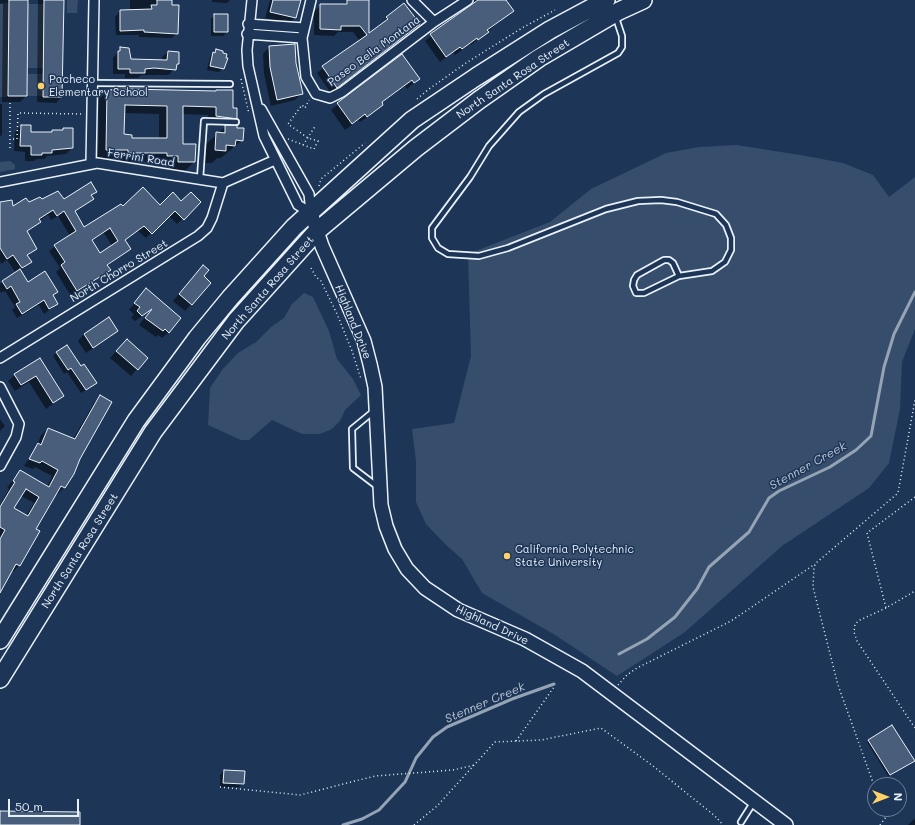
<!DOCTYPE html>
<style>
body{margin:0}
#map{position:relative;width:915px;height:825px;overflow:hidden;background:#1d3557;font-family:Mali,sans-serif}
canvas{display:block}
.north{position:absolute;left:867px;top:777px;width:40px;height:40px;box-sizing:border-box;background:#1d3557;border:1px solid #6e8097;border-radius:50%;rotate:90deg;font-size:11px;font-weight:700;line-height:16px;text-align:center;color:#e8f1f8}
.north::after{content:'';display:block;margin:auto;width:14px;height:18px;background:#ffd166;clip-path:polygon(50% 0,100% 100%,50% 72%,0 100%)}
.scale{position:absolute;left:8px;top:799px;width:71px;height:18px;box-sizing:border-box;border:2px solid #e8f1f8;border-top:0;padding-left:5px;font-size:12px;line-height:14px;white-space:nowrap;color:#e8f1f8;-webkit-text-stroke:3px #1d3557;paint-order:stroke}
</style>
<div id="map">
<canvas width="915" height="825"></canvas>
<div class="north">N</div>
<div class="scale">50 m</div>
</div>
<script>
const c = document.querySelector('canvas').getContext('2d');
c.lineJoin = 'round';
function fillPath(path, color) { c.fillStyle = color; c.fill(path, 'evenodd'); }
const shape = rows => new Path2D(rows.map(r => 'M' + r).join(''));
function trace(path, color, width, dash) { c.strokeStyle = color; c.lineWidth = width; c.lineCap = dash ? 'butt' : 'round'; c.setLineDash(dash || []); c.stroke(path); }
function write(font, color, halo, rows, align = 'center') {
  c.font = font + ' Mali,sans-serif'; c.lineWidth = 3; c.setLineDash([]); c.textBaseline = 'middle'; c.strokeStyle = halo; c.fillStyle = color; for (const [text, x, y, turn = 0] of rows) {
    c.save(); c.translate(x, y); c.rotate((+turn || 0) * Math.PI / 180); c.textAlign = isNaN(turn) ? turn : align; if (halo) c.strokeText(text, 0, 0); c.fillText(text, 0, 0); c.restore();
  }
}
fillPath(shape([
 [67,0,78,0,77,13,67,13],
 [0,3,9,3,8,97,0,97],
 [28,4,44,4,43,68,28,68],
 [28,74,43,74,43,96,27,96],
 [737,145,806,156,843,163,873,175,889,197,915,177,915,329,902,362,900,409,889,463,869,488,782,546,685,632,617,676,555,635,482,593,462,559,445,544,426,524,416,502,416,461,412,429,454,423,471,356,468,254,550,222,591,189,666,153,699,147],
 [10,161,15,165,15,169,0,172,0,162],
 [304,293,313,297,329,331,337,359,353,379,361,395,345,410,340,421,332,429,320,434,302,434,272,420,249,440,241,440,208,425,210,388,222,370,238,353,256,342,271,327,284,318,292,304]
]), '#374d6c');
fillPath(shape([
 [0,0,28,0,26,96,20,102,2,102,3,4,0,4],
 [38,0,63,0,61,97,56,103,37,102],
 [130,0,172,0,171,6,177,33,172,38,139,37,139,35,116,35,115,17,120,11,130,11],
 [212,0,230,0,227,3,212,2],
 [270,0,300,0,295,17,289,23,265,18],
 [475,0,505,0,513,11,471,45,470,44,455,55,453,52,440,62,425,41],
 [347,1,368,35,381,25,387,18,418,24,331,93,317,73,360,41,353,32,338,32,334,36,314,35,314,12,321,5,343,5],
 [215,15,227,32,223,36,211,36,211,19],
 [269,47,295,63,301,94,295,100,271,106,264,74,263,54],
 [121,48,130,60,162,61,162,57,168,52,178,64,169,75,141,75,138,78,125,78,125,74,113,74,113,58],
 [216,50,221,54,223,68,219,72,207,70,210,57],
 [402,55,419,78,407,89,405,86,381,103,382,104,376,111,360,122,358,120,345,130,331,110],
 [108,91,232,109,236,118,228,126,236,129,242,140,221,158,217,158,212,163,203,163,204,146,226,126,208,124,208,115,182,114,182,145,194,162,186,170,170,170,170,165,159,164,159,162,120,161,120,158,98,158,99,99],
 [124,113,159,114,159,139,131,139,123,135],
 [0,104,2,104,2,135,0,136],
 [21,126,30,133,50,133,52,131,61,131,63,129,72,148,66,154,47,156,45,159,37,159,34,161,25,161,25,152,14,151,15,132],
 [95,192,91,196,92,199,87,204,74,212,84,229,123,208,200,202,177,224,169,216,146,238,138,231,124,241,130,249,107,266,109,270,104,275,71,296,56,272,60,268,49,251,70,236,58,216,51,220,48,215,39,221,34,227,26,232,36,248,27,256,30,262,20,271,28,283,57,292,52,296,57,304,44,314,39,305,17,318,12,310,15,307,5,291,1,293,0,291,0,284,16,273,7,260,1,264,0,261,0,203,12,207,41,201,63,201],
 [104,233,112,246,100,254,92,241],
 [197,273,210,283,185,311,173,301],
 [146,289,169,332,162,338,158,335,156,337,139,325,149,312,135,321,131,318,134,314,129,310],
 [109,319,117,331,110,337,86,353,78,341,84,334],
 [121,346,147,358,131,376,110,358],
 [57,352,80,368,91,387,81,393,67,372,64,374,53,356],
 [40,359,63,396,46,409,29,382,15,391,8,381,15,375],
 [100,396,64,487,58,494,56,493,35,529,20,565,13,572,11,571,0,591,0,505,9,489,7,488,19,472,47,487,52,476,35,467,33,469,24,466,37,446,41,435,48,429,73,439,94,403],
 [21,496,34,503,26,516,13,508],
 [0,419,5,426,0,431],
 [891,726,912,762,888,776,867,742],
 [224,771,243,783,239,787,220,787,220,775],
 [915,819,915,825,908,825,913,820]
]), '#0007');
trace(shape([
 [619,654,647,639,675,617,697,589,709,567,749,532,769,498,779,491,830,467,856,450,871,436,884,367,894,334,915,292],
 [343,825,362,819,379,810,405,782,416,758,433,737,447,727,512,699,554,684]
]), '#95a4b5', 3);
const building = shape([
 [9,0,28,0,27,96,8,96,9,0],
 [44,0,64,0,62,97,43,97,44,0],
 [157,0,172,0,172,5,179,5,178,34,144,32,144,30,120,31,120,10,152,9,151,5,157,5,157,0],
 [273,0,301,0,296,18,270,12,273,0],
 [347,0,369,0,369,33,388,19,386,17,404,3,420,24,337,88,322,66,367,35,360,26,341,26,341,30,320,29,320,4,347,4,347,0],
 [478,0,506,0,514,11,487,30,489,32,478,40,477,38,462,49,460,47,446,57,430,34,478,0],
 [214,14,228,14,228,32,214,32,214,14],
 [295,44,296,63,303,94,277,100,270,67,269,46,295,44],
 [120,47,129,48,131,59,167,60,168,51,179,52,179,64,177,64,176,70,154,68,145,69,145,73,130,73,130,69,118,69,118,51,120,51,120,47],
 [216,49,223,51,223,53,227,54,226,58,228,58,224,69,210,66,213,52,215,53,216,49],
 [402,54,420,79,414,83,412,80,382,102,383,105,367,117,365,114,352,124,337,103,402,54],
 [128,89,216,91,216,90,233,90,233,108,237,108,237,119,216,116,216,107,183,106,183,144,196,144,195,162,178,162,178,156,167,156,167,153,128,153,128,150,106,150,107,90,128,89],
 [125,105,167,106,167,138,132,138,132,135,124,134,125,105],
 [21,125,31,125,31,132,52,132,52,130,63,130,63,128,73,128,73,148,52,150,52,153,42,153,42,155,31,155,31,146,20,146,21,125],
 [225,125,237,125,237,128,244,128,243,141,236,140,235,146,226,145,226,151,215,150,216,132,225,133,225,125],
 [91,182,97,192,91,195,94,199,75,211,84,227,121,204,123,206,143,187,160,205,173,192,181,201,191,192,201,202,184,220,175,211,152,234,144,226,125,240,131,249,107,265,111,270,77,291,61,265,65,262,54,245,76,231,64,211,57,216,53,210,39,219,41,222,27,231,37,249,27,255,32,262,22,268,13,255,7,259,0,248,0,202,12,200,13,206,26,198,29,202,40,197,42,199,58,191,64,199,91,182],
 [110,228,118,241,100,253,92,240,110,228],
 [203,265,209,270,204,276,211,283,192,305,179,294,203,265],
 [20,269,28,282,45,271,58,292,53,295,58,304,49,309,44,300,22,314,16,304,20,302,11,286,7,289,2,281,20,269],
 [146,288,181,318,169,333,165,329,163,331,145,318,152,309,142,316,137,311,140,307,134,303,146,288],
 [109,317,118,331,93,348,84,334,109,317],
 [127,339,148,358,138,370,116,351,127,339],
 [67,345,81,366,84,364,97,383,86,390,71,368,68,370,56,352,67,345],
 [40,358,64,396,53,403,36,376,21,385,14,374,40,358],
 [100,395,112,402,80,459,74,474,65,488,61,486,36,529,40,531,20,566,16,564,0,593,0,539,5,530,0,527,0,507,15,482,13,481,20,470,49,487,58,470,42,461,40,463,29,459,38,443,41,445,48,428,75,439,100,395],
 [26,489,39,497,28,516,14,508,26,489],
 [892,725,915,761,890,775,868,740,892,725],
 [224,770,245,771,244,784,223,783,224,770],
 [0,811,80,812,80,825,0,825,0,811]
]);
fillPath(building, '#495e7a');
trace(building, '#e8f1f8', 1);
const lane = shape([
 [616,18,622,36,622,47,618,53,544,94,519,112,489,146,470,177,432,228,432,238,438,248,448,254,479,256,508,248,606,209,638,201,661,200,677,202,716,214,726,225,731,238,731,250,725,262,712,271,679,276,673,263,669,260,664,260,637,275,634,280,633,286,636,293,644,293,679,276],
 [92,83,230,84],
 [200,179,204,121,236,122],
 [374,411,352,429,353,468,378,487],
 [741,822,753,803]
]);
const street = shape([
 [252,0,247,50,248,66,264,136,298,205,311,213],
 [311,0,302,38,306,77,316,94,330,98,342,92,434,22,412,0],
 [434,22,468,0],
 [248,24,304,28],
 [247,34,302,38],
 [261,109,309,194,311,212],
 [91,164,94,0],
 [0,182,97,163,223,183,275,160],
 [0,358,198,236,207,228,212,218,223,183],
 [0,387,19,424,16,437,0,466]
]);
const secondary = shape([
 [311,213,322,246,364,341,370,364,375,387,381,505,386,526,395,549,407,569,425,588,458,610,525,639,582,671,786,825]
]);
const highway = shape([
 [0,640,136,421,197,338,230,298,294,227,412,120,476,77,550,30,606,0],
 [0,679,153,432,236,321,317,231,416,148,479,100,539,58,619,11,643,0]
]);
trace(lane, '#e8f1f8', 8);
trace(street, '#e8f1f8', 12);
trace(secondary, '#e8f1f8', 16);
trace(highway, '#e8f1f8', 20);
trace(shape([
 [241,79,249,114],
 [417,99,429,89,466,63,522,28,555,10],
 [10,103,10,139],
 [288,139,314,149,318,141,308,138,288,124,302,105,305,108,309,100],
 [303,145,316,125],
 [10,148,10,139,17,139,18,113,81,114],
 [319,186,321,179,365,143],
 [311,268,316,277,321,281,337,314,352,351,361,379],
 [915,497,867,533,886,608,915,591],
 [886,608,860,620,855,624,854,632,857,641,915,728],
 [618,685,627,675,637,668,731,621,815,564],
 [516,741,554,687],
 [220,787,300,795,375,776,453,770,475,765],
 [874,787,872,791,875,792],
 [875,788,838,685,813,587,814,567,816,563,898,493,915,400],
 [414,825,437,806,495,742,541,740,601,728,653,766,715,816,723,825],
 [880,825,886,817,883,809]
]), '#e8f1f8', 1.5, [1, 3]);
trace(lane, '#1d3557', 4.5);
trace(street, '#1d3557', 9);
trace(secondary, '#1d3557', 13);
trace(highway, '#1d3557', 17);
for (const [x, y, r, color] of [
 [41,86,4,"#ffd166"],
 [507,556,4,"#ffd166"]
]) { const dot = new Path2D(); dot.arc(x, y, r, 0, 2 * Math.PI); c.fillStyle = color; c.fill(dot); trace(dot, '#1d3557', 1.5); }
write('11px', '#e8f1f8', '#1d3557', [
 ["Paseo Bella Montana",374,51,-36],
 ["North Santa Rosa Street",513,79,-34],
 ["Ferrini Road",141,158,9],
 ["North Chorro Street",119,271,-31],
 ["North Santa Rosa Street",268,288,-49],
 ["Highland Drive",353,322,68],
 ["North Santa Rosa Street",80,551,-58],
 ["Highland Drive",492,625,25]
]);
write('11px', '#e8f1f8', '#1d3557', [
 ["Pacheco",49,80],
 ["Elementary School",49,93],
 ["California Polytechnic",515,550],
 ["State University",515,563]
], 'left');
write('italic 12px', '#b7c4d1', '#1d3557', [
 ["Stenner Creek",808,466,-29],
 ["Stenner Creek",485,703,-23]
]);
</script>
